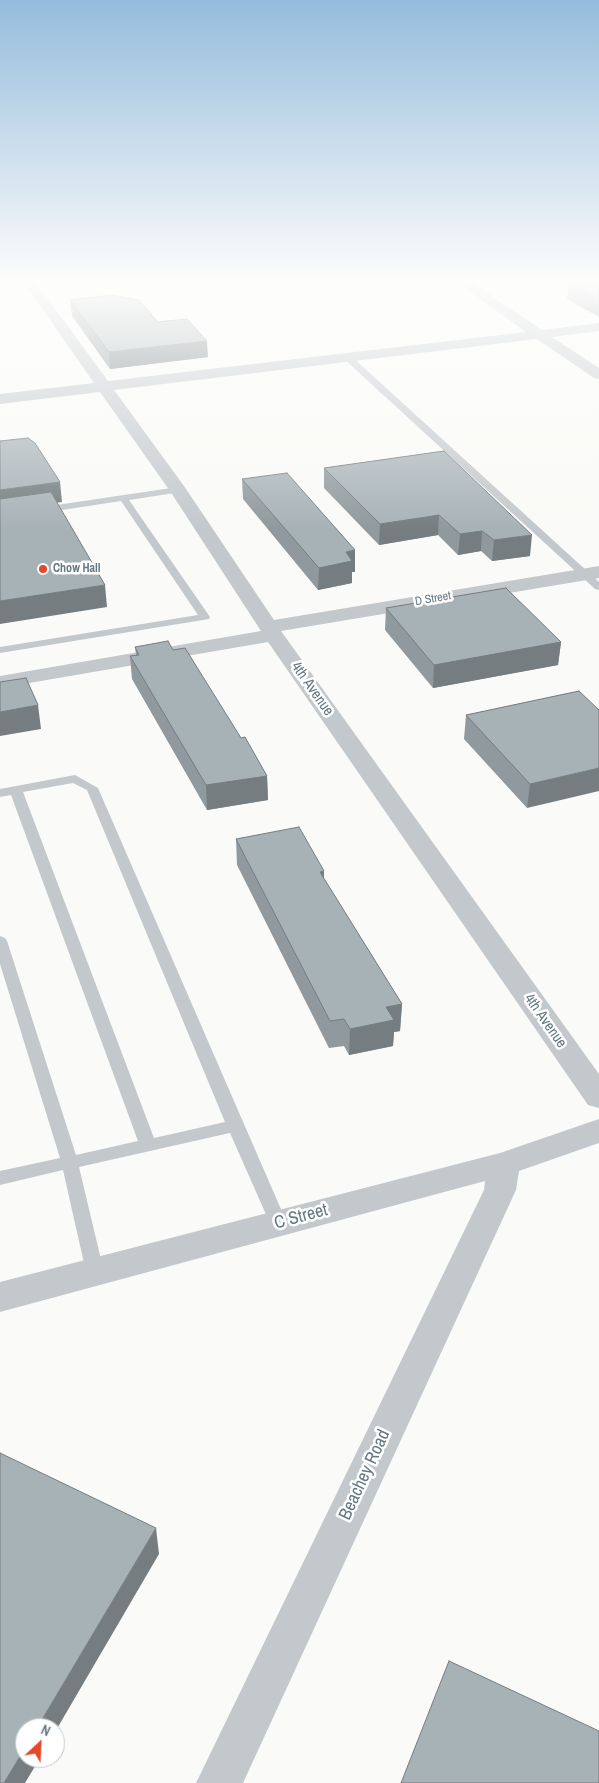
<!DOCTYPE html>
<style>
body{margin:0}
#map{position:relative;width:599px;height:1783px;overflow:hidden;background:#fafaf8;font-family:"Archivo Narrow",sans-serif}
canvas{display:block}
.north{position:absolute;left:15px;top:1718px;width:50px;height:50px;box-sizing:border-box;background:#fff;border:1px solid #c1c9cd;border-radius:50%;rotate:25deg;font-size:14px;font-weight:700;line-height:20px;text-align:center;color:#647883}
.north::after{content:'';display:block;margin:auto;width:18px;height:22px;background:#e6482b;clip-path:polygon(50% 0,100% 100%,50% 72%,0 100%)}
</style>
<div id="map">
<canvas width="599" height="1783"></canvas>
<div class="north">N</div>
</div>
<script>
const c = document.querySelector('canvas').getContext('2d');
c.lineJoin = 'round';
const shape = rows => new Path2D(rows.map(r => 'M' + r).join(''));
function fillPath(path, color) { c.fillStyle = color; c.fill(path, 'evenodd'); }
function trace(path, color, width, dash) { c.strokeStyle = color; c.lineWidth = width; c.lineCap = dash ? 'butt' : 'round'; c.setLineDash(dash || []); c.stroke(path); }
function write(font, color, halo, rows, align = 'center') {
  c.font = font + ' "Archivo Narrow",sans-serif'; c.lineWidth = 5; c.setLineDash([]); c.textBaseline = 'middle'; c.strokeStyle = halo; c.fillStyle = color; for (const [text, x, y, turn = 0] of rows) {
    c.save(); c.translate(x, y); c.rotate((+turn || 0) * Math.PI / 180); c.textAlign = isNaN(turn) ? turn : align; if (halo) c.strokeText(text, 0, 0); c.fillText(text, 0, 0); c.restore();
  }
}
fillPath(shape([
 [344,355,350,355,599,582,599,590,595,589,344,359,344,355],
 [178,487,181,488,181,492,129,500,210,617,209,619,0,653,0,647,198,615,121,501,43,513,38,510,43,507,178,487],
 [75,775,98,788,287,1223,284,1228,278,1230,272,1228,230,1133,79,1167,104,1272,101,1277,95,1279,89,1277,86,1272,63,1170,0,1185,0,1171,60,1158,0,964,0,936,5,938,7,941,76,1155,138,1141,11,795,0,797,0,789,75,775],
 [73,783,87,790,225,1122,154,1138,23,792,73,783]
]), '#c3c8cc');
fillPath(shape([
 [22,280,34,280,108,381,526,332,454,280,468,280,542,330,599,323,599,331,552,337,599,368,599,379,594,378,537,339,114,390,184,486,274,620,599,566,599,578,281,631,599,1074,599,1108,588,1105,268,642,0,688,0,676,261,631,170,491,100,392,0,404,0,394,94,383,22,280],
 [599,1119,599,1143,519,1171,516,1190,243,1783,196,1783,484,1190,485,1181,0,1312,0,1282,500,1153,599,1119]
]), '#c3c8cc');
fillPath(shape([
 [599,280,599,317,567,299,569,284],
 [70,300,158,322,208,357,110,369,72,316],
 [444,451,530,556,492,561,481,551,458,555,438,535,379,545,324,488,324,468],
 [242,479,355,550,355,572,352,572,352,583,318,590,243,499],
 [386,608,561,642,558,665,433,688,385,630],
 [135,647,173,650,241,738,267,776,268,800,207,810,132,679,130,656,136,655],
 [579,691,527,808,464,739,466,715],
 [236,839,324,879,402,1004,400,1031,394,1032,393,1046,349,1055,344,1046,329,1048,237,865]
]), '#90999d');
fillPath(shape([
 [207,341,208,357,110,369,109,352],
 [60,482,62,502,0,511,0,490],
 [439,515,438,535,379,545,380,524],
 [482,531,481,551,458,555,460,534],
 [532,535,530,556,492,561,494,540],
 [355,550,355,572,352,572,352,583,318,590,319,568,346,552],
 [105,585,107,607,0,624,0,601],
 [561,642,558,665,433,688,434,665],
 [38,705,41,729,0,736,0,712],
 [599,768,599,791,527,808,530,784],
 [267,776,268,800,207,810,206,785],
 [324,871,324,896,320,872],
 [402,1004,400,1031,394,1032,393,1046,349,1055,350,1029,386,1007],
 [156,1528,159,1554,55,1732,55,1728,37,1728],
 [25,1748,25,1758,40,1758,25,1783,4,1783]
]), '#757d80');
const building = shape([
 [599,280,599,301,569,284,598,280,599,280],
 [111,295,139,300,158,322,187,319,207,341,109,352,70,300,111,295],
 [28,438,35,443,60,482,0,490,0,441,28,438],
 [444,451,532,535,494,540,482,531,460,534,439,515,380,524,324,468,444,451],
 [287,473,355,550,346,552,352,561,319,568,242,479,287,473],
 [51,492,105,585,0,601,0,499,51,492],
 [506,588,561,642,434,665,386,608,506,588],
 [168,641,173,650,185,648,241,738,245,737,267,776,206,785,130,656,139,655,135,647,168,641],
 [26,678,38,705,0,712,0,682,26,678],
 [579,691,599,710,599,768,530,784,466,715,579,691],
 [299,827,324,871,320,872,402,1004,386,1007,394,1020,350,1029,344,1019,330,1021,236,839,299,827],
 [0,1453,156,1528,37,1728,25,1728,25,1748,4,1783,0,1783,0,1453],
 [449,1661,599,1731,599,1783,401,1783,449,1661]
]);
fillPath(building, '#a7b2b7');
trace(building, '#757d80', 1);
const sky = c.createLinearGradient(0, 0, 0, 530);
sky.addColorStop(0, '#95bcdc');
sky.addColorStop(0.53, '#fdfdfc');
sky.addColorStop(1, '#fdfdfc00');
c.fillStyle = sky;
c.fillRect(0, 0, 599, 530);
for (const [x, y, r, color] of [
 [43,569,5,"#e6482b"]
]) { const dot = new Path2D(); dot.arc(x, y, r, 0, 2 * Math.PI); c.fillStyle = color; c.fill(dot); trace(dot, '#fff', 2); }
write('bold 12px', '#647883', '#fff', [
 ["Chow Hall",53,569]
], 'left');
write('12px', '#647883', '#fff', [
 ["D Street",433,599,-10]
]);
write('15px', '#647883', '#fff', [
 ["4th Avenue",312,689,55],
 ["4th Avenue",545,1021,55]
]);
write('18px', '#647883', '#fff', [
 ["C Street",301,1217,-15],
 ["Beachey Road",365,1475,-65]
]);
</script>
